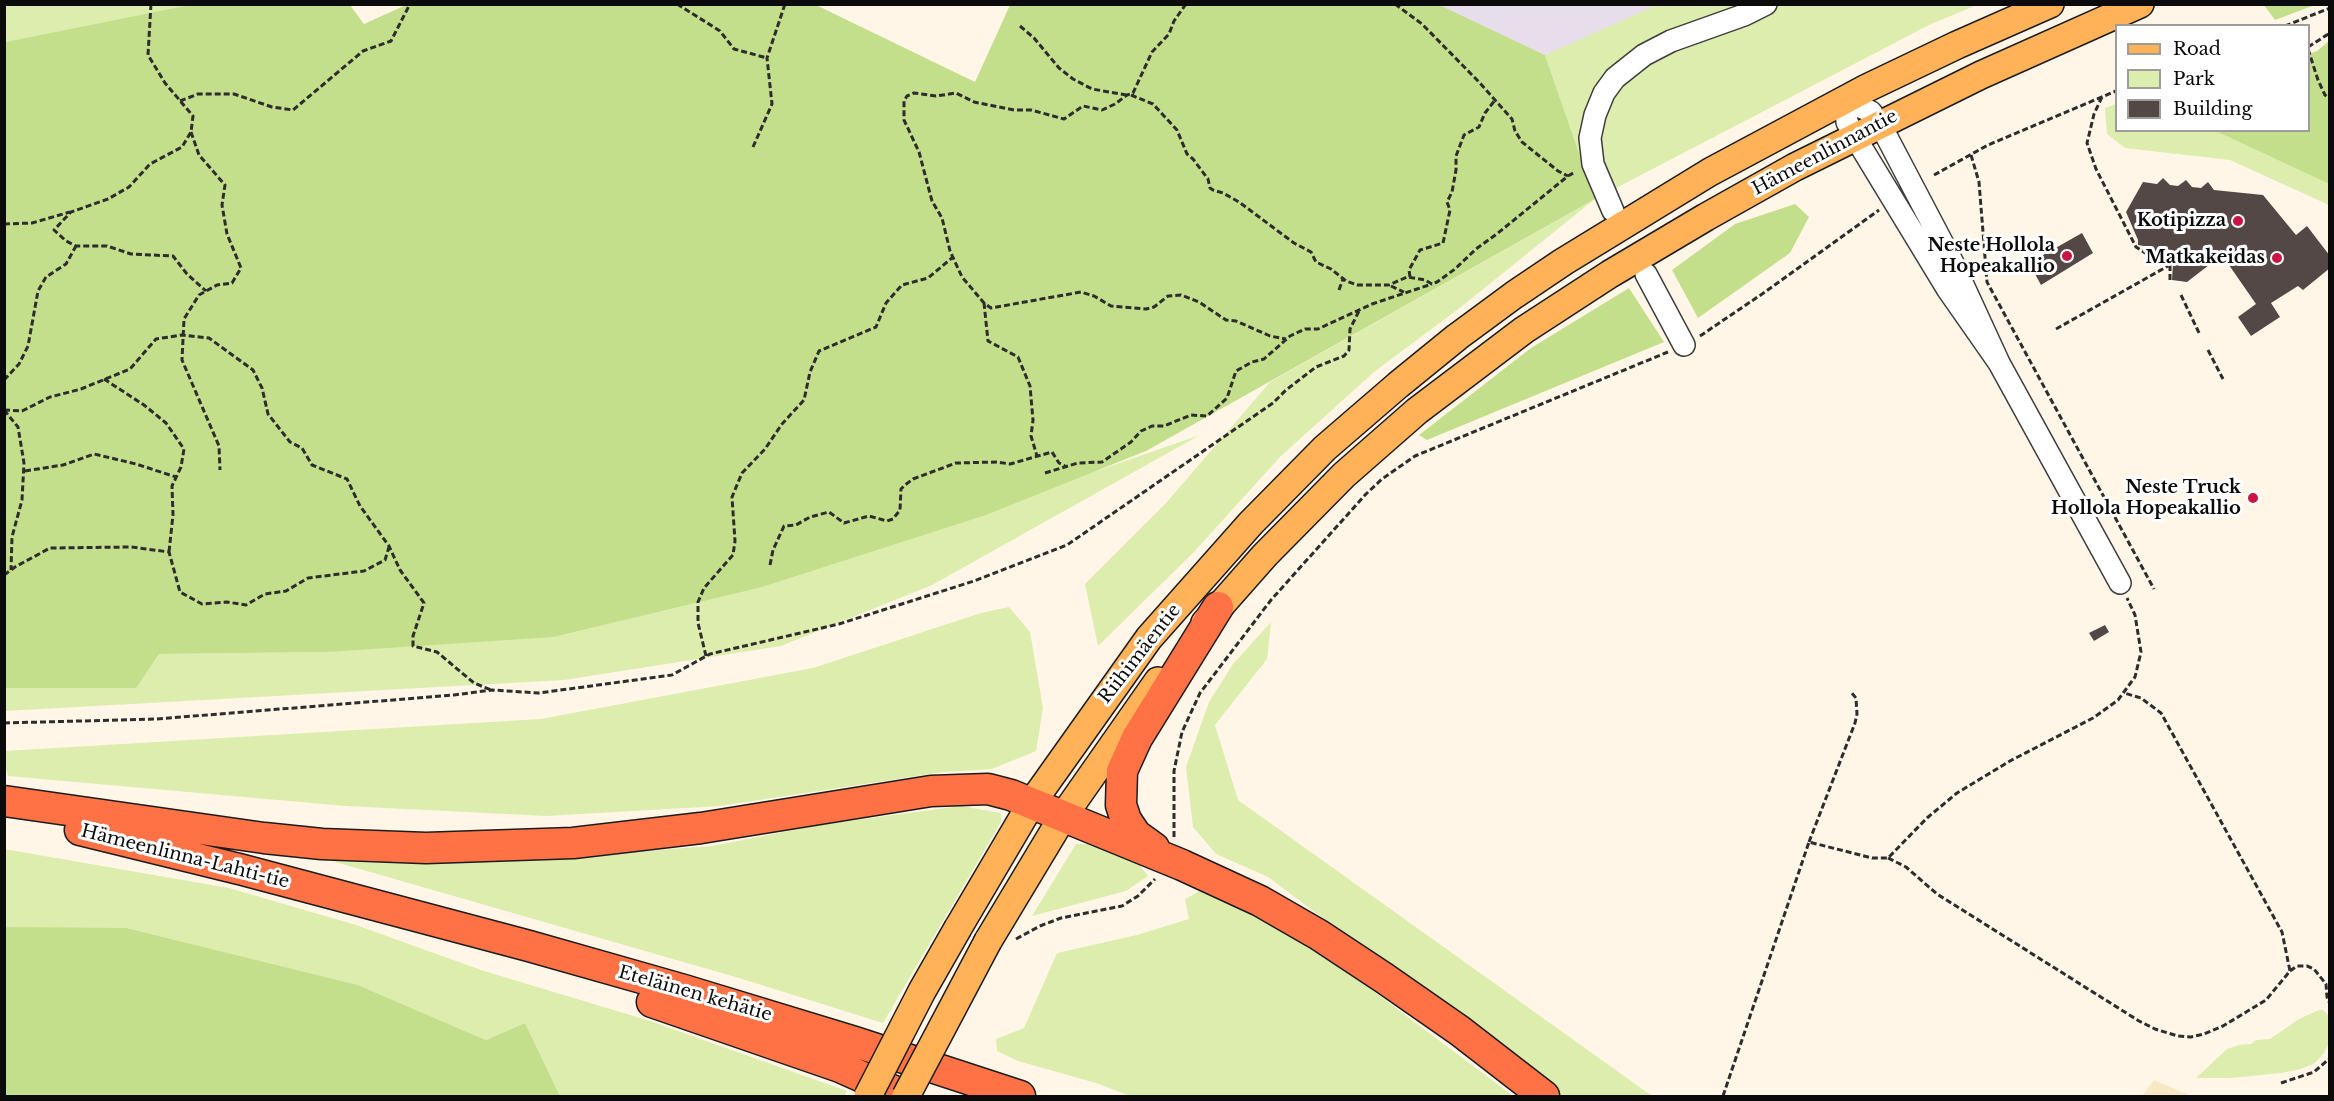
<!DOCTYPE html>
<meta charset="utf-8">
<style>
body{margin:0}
#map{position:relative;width:2334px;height:1101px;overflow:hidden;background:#fff6e8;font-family:"Libre Baskerville",serif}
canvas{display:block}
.frame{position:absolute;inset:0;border:6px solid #0b0b0b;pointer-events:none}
.legend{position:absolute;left:2115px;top:24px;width:195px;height:108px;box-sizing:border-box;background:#fff;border:2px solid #9d9d9d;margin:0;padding:8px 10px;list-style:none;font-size:18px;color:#0b0b0b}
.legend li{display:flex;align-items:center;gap:12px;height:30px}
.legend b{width:30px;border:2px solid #9d9d9d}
</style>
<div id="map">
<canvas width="2334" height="1101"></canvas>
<div class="frame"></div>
<ul class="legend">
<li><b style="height:8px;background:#ffb258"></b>Road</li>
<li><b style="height:16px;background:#ddedae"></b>Park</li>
<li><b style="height:16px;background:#544846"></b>Building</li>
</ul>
</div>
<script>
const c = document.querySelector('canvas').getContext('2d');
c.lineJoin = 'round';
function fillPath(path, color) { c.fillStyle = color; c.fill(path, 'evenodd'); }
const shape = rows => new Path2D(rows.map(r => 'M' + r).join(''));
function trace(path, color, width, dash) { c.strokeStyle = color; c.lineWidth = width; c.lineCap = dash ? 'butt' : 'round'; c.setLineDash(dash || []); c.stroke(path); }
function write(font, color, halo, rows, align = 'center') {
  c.font = font + ' "Libre Baskerville",serif'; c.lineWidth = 6; c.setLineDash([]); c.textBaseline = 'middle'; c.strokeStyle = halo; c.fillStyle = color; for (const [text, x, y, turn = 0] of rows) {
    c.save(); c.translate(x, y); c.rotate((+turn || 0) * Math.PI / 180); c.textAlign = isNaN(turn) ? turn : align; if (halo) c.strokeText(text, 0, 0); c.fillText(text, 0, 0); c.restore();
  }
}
fillPath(shape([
 [1437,5,1686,5,1545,55]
]), '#e7ddeb');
fillPath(shape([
 [2154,1080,2191,1096,2142,1096]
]), '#f8e9c5');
fillPath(shape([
 [5,5,195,5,5,42],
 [1657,5,1977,5,1931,24,1595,199,1461,307,1374,372,1280,457,1193,553,1098,646,1085,584,1166,503,1270,382,1595,199,1545,55],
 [2116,104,2116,130,2217,131,2329,184,2329,205,2230,160,2125,148,2107,134,2105,108],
 [1200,435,932,585,781,646,564,680,5,711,5,688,135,688,159,654,327,652,762,587],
 [1009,607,1030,632,1043,708,1036,751,992,769,943,772,720,806,546,816,345,806,8,776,5,764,5,751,541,719,813,668,981,613],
 [1271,622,1267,659,1215,725,1238,800,1652,1096,1560,1096,1268,877,1216,854,1193,827,1186,767,1209,702,1233,664],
 [961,806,1001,813,1001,822,883,1023,739,978,311,855,521,860,712,846,819,825],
 [1076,844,1090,844,1138,863,1148,876,1126,891,1032,916],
 [4,849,229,888,356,925,481,970,650,1021,847,1091,844,1096,560,1096,525,1023,486,1040,358,985,127,928,5,929],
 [1206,888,1263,918,1368,987,1513,1096,1130,1096,1096,1083,1018,1061,997,1051,996,1039,1024,1028,1057,953,1137,935,1189,919,1185,899],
 [2319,1010,2323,1010,2328,1015,2329,1043,2324,1053,2315,1063,2301,1069,2281,1073,2230,1078,2196,1078,2227,1049,2239,1045,2251,1044,2256,1040,2270,1039,2299,1019]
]), '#ddedae');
fillPath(shape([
 [195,4,350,5,364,24,406,5,814,4,975,82,1010,5,1437,4,1545,55,1595,199,1146,451,986,515,762,587,553,637,327,652,159,654,136,688,5,688,5,42],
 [2264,5,2315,5,2275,20],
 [2329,41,2329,184,2218,132,2308,130,2309,54,2317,51],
 [1795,204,1809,217,1790,253,1698,318,1672,270,1735,224],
 [1629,288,1664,342,1427,440,1419,435,1531,348],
 [8,927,127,928,358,985,486,1040,525,1023,560,1096,5,1096,4,928]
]), '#c4df8c');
fillPath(shape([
 [2163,178,2170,185,2178,186,2186,180,2192,187,2201,188,2208,182,2214,190,2263,195,2296,235,2307,226,2330,256,2330,268,2303,290,2298,286,2271,303,2280,317,2251,336,2238,317,2256,304,2222,255,2187,282,2172,280,2173,263,2179,259,2172,250,2163,249,2156,255,2149,247,2138,245,2138,240,2126,212,2143,182,2157,184],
 [2082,233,2093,253,2041,285,2029,263],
 [2105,625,2109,632,2094,641,2089,633]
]), '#544846');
const minor = shape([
 [1845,99,1871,112,1880,124,1953,263,1999,363,1948,290,1855,137,1847,122,1845,99],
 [1613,211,1593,164,1590,138,1595,115,1604,93,1615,78,1644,55,1671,41,1744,15,1766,4],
 [1646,274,1684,345],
 [1999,363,2120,583]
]);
const major = shape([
 [1205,623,1265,555,1344,475,1417,411,1524,330,1610,274,1706,217,1795,167,1981,75,2140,4],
 [958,928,1031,804,1149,638,1251,523,1325,448,1398,385,1457,337,1514,295,1563,262,1710,172,1867,88,1957,45,2050,4],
 [988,941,1062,818,1158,681]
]);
const highway = shape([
 [4,801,264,838,322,844,426,848,573,843,701,828,931,791,988,789,1011,795,1182,865,1260,901,1319,935,1384,978,1460,1031,1544,1096],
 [80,830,243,870,529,946,684,990,855,1042,1020,1096],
 [1154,848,1136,835,1126,820,1121,805,1122,771,1137,738,1218,607],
 [652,1002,840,1067,905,1096]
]);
trace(minor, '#3e3e3e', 24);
trace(major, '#1c1c1c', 30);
trace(highway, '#1c1c1c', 33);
trace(shape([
 [151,4,148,55,165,83,193,116,191,132,182,147,150,164,129,187,108,199,71,212,54,230,66,241,76,246,107,246,131,254,173,256,187,274,206,291],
 [677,4,720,31,734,49,767,58],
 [1186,4,1174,21,1169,34,1152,52,1133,93,1127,95,1115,104,1102,110,1083,106,1064,119,1031,110,1014,110,974,102,956,93,936,96,914,93,907,96,904,101,904,120,919,152,932,201,942,218,950,251,962,277,984,303,991,308,1081,292,1094,296,1111,306,1146,309,1154,307,1168,296,1181,295,1199,302,1226,320,1236,321,1270,336,1286,339],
 [1395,4,1422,24,1478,81,1512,119,1515,131,1522,142,1558,171,1568,176],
 [1020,26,1034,38,1059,68,1073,79,1092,89,1127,95],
 [2285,26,2330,8],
 [2308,47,2330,33],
 [2308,49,2318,80,2325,95,2330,99],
 [1131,95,1153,104,1177,130,1187,154,1193,159,1208,179,1210,188,1213,190,1223,193,1239,202,1294,243,1311,252,1316,262,1331,269,1346,281,1357,285,1389,285,1407,277,1425,280,1432,284,1437,282,1455,269,1476,249,1498,233,1568,176,1575,172],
 [2102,97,2094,114,2087,143,2096,169,2136,247,2161,263,2170,265],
 [180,101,198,94,234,94,272,107,293,110,363,51,391,41,410,4],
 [191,132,199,155,225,185,222,205,227,234,241,268,232,283,217,285,199,295,184,319,182,360,219,446,220,470],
 [753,147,772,104,767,58,785,4],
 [1971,155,1979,182,1987,282,2154,589],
 [1934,175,1988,145,2116,91],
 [4,224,32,223,70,212],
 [2170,265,2170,280],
 [1410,277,1409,270,1420,250,1443,243,1450,210,1447,202,1452,192,1456,170,1456,156,1464,135,1479,127,1485,113,1495,100],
 [1391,286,1404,292],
 [1339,290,1343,279],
 [2181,295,2200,335],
 [984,303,988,341,1018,357,1030,386,1033,420,1031,436,1037,456],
 [2056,329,2168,266],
 [1700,336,1765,292,1879,210],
 [2208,350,2223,379],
 [104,379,144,405,166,423,184,449,181,467,172,486,173,515,169,552],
 [4,380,19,364,28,346,38,291,46,277,66,264,76,246],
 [4,410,22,411,50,397,81,389,130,369,156,339,182,335,209,338,253,370,262,388,268,414,290,442,302,448,312,465,347,479,360,506,389,546,400,570,424,603,413,636,413,646,437,652,474,683,491,690],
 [4,410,18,427,24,463,22,500,12,537,11,570],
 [25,471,63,465,94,454,136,464,176,477],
 [1045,473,1078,463,1102,462,1131,442,1141,431,1152,426,1164,426,1191,415,1207,416,1227,398,1236,371,1252,362,1264,359,1290,336,1305,329,1318,329,1372,304,1432,284],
 [770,565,773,550,784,526,796,525,810,517,829,512,844,523,869,516,887,521,893,519,900,510,901,489,905,485,913,479,956,463,997,462,1010,464,1052,452,1059,463,1067,467],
 [4,575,15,567,50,548,131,547,169,552,180,592,202,604,227,602,246,605,265,594,286,591,308,578,364,571,385,560,389,547],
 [706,656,698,623,698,602,704,588,733,555,735,541,732,497,742,473,765,449,782,424,804,400,810,372,819,351,876,327,886,303,902,285,928,278,953,257],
 [4,723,157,719,454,695,492,690,539,693,672,675,710,654,839,624,974,581,1067,545,1273,403,1286,390,1316,367,1344,356,1349,350,1350,329,1359,311],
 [1174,837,1174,771,1182,732,1200,693,1271,600,1366,494,1382,479,1415,456,1668,352],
 [1809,842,1855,723,1857,714,1856,698,1850,691],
 [1888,858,1906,867,1937,894,2139,1021,2155,1029,2178,1036,2191,1037,2204,1034,2223,1026,2266,1000,2290,971,2282,932,2161,713,2141,698,2124,693],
 [1016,939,1040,926,1061,918,1122,906,1138,896,1155,879],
 [2290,971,2297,966,2307,966,2314,969,2326,984,2327,997,2330,1004],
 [2281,1083,2314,1072,2330,1058],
 [1723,1096,1809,842,1872,858,1888,858,1927,818,1957,793,2010,761,2093,718,2118,700,2135,677,2141,652,2135,615,2127,598]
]), '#2d2d2d', 3, [6, 3]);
trace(minor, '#fff', 21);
trace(major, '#ffb258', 27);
trace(highway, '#ff7246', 30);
const majorBridge = shape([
 [868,1096,922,991,958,928],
 [906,1096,988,941]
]);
trace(majorBridge, '#1c1c1c', 30, []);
trace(majorBridge, '#ffb258', 27);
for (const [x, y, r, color] of [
 [2238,221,6,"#c81545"],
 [2067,256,6,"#c81545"],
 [2277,258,6,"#c81545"],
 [2253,498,6,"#c81545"]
]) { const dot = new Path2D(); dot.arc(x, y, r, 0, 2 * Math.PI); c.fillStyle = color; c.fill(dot); trace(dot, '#fff', 2); }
write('18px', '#0b0b0b', '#fff', [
 ["Hämeenlinnantie",1825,153,-28],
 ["Riihimäentie",1140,654,-52],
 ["Hämeenlinna-Lahti-tie",185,857,14],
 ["Eteläinen kehätie",695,994,16]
]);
write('bold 18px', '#0b0b0b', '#fff', [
 ["Kotipizza",2226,221],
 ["Neste Hollola",2055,246],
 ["Hopeakallio",2055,267],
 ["Matkakeidas",2265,258],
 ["Neste Truck",2241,488],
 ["Hollola Hopeakallio",2241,509]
], 'right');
</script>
